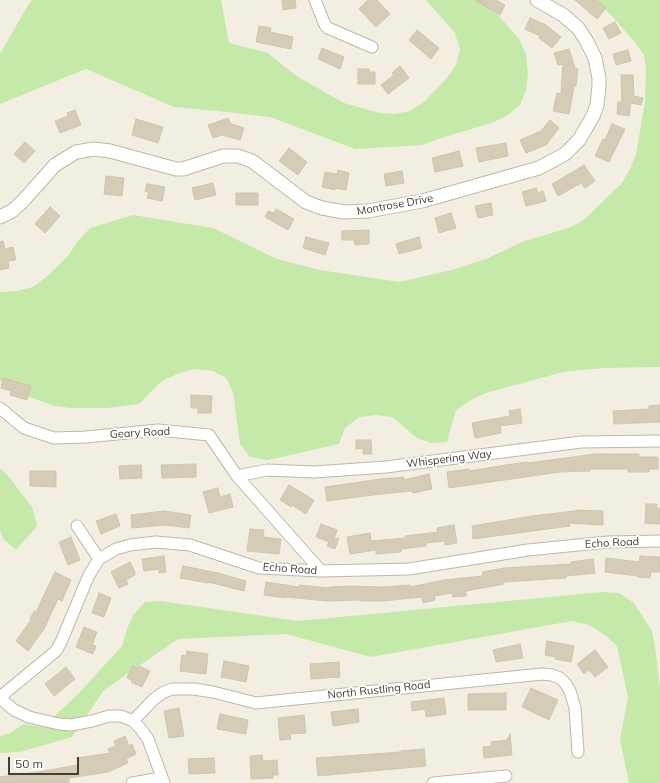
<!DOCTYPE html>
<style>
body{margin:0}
#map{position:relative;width:660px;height:783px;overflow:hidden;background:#f2efe2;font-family:Mulish,sans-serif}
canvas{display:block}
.scale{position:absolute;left:8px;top:757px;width:71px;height:18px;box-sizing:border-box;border:2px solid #443f32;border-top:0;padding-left:5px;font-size:12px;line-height:14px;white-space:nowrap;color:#443f32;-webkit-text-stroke:3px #fff;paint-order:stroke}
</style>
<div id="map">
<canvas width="660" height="783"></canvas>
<div class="scale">50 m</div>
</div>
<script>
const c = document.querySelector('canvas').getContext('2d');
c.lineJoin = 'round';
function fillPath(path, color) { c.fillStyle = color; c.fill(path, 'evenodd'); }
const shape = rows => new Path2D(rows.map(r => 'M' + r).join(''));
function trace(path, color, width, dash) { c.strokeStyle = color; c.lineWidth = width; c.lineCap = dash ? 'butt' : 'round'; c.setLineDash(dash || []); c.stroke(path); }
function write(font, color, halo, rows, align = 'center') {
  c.font = font + ' Mulish,sans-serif'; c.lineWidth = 3.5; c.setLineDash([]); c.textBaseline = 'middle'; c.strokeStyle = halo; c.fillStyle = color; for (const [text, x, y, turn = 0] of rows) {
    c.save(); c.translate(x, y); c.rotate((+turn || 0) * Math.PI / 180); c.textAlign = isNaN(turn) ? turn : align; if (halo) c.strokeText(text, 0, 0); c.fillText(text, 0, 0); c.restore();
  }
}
fillPath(shape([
 [32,0,221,0,229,43,268,53,295,75,344,103,380,113,395,114,410,111,424,102,447,78,456,65,460,49,455,33,426,0,481,0,497,14,520,40,526,55,528,73,526,90,520,105,507,116,491,123,438,139,422,145,355,149,270,117,217,111,174,107,86,69,0,104,0,54,28,5],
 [595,0,660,0,660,367,604,368,563,372,486,393,471,400,456,410,447,442,431,443,417,438,392,417,376,415,359,417,345,428,339,444,268,460,250,457,240,444,233,392,226,378,213,371,194,369,177,374,162,381,139,404,107,408,71,408,55,406,21,394,0,381,0,292,16,291,33,287,45,278,68,256,78,241,90,228,133,215,213,228,277,259,320,270,399,282,452,270,486,259,522,242,571,227,585,219,622,183,630,169,636,154,645,102,646,70,644,55,634,41,612,16],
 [0,468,9,477,32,507,37,526,16,550,4,540,0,531],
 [602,592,619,593,634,603,652,631,655,647,660,687,660,783,629,783,620,739,628,697,617,646,605,635,589,625,572,621,371,657,286,634,178,639,104,690,72,737,20,752,0,753,0,736,10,733,24,724,43,727,78,694,122,646,127,629,133,615,145,602,160,601,298,621]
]), '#c5e9a8');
const building = shape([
 [282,0,295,0,296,8,283,10,282,0],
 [368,0,377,0,390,14,376,27,359,9,368,0],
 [475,0,496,0,505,5,500,15,475,0],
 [575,0,596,0,606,8,597,19,575,0],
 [530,18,546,25,561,37,552,48,539,38,540,36,525,29,530,18],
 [615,22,621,33,609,39,603,28,615,22],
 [259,26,271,28,270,32,293,37,291,49,256,42,259,26],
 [417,30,439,48,431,59,409,40,417,30],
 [322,48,344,57,340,69,318,59,322,48],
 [569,49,575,68,578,69,576,86,574,86,569,114,553,111,557,93,561,94,563,64,558,65,554,53,569,49],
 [628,50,631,61,616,65,613,54,628,50],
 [400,66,409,78,388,94,381,85,394,75,392,73,400,66],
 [358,69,369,69,369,72,375,72,375,84,358,84,358,69],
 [621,75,633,75,634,96,643,98,641,105,631,103,629,116,617,114,618,102,622,102,621,75],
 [75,110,81,125,60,133,55,121,68,116,67,113,75,110],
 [228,118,231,124,244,128,240,140,222,135,213,138,208,125,228,118],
 [136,119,163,127,158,143,132,135,136,119],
 [550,120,559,128,546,145,526,153,520,140,541,131,550,120],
 [612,124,625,129,609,162,595,156,603,139,605,140,612,124],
 [25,142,35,151,24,163,14,154,25,142],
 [506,143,508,156,479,162,476,148,506,143],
 [289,148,307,162,298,175,279,161,289,148],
 [459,151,463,166,435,172,432,158,459,151],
 [584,165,595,181,585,188,581,183,558,196,552,184,571,173,584,165],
 [338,170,349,173,346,190,335,188,335,190,322,187,325,172,337,174,338,170],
 [402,171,404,183,386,186,384,174,402,171],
 [106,176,124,178,122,196,104,194,106,176],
 [213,183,216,195,195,200,192,188,213,183],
 [147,184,165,187,162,201,147,198,149,192,145,191,147,184],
 [536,188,538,193,543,191,546,201,526,206,522,192,536,188],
 [236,193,258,193,258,205,236,205,236,193],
 [491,203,493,215,478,218,475,206,491,203],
 [50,207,60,216,45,233,35,224,50,207],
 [276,209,294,219,288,230,265,217,268,211,274,213,276,209],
 [451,213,456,228,439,233,435,218,451,213],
 [369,230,369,244,355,245,354,240,342,240,342,231,369,230],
 [306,237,329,243,325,255,303,248,306,237],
 [419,237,422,248,399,254,396,244,419,237],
 [3,241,5,249,13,247,16,260,8,261,9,268,0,270,0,242,3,241],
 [3,378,31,386,27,400,10,395,11,391,1,388,3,378],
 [191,395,212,396,211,413,198,413,198,408,191,408,191,395],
 [660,405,660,422,614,424,613,411,649,409,649,406,660,405],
 [520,409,522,423,500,426,501,433,475,438,472,423,510,416,509,411,520,409],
 [356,440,371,440,372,454,363,454,363,448,356,449,356,440],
 [595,454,639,454,639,457,658,457,658,469,649,469,649,472,628,472,628,469,590,469,590,471,560,472,449,488,447,472,469,469,469,471,506,465,528,462,528,463,595,454],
 [196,464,196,477,162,478,161,465,196,464],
 [141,465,142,478,120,479,119,466,141,465],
 [30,471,56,471,56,487,30,486,30,471],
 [429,474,432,489,413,493,412,491,381,494,327,501,325,487,381,479,404,477,404,480,429,474],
 [289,485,314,500,306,514,292,505,291,507,280,500,289,485],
 [218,488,220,497,230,494,233,507,209,513,203,492,218,488],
 [646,504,657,504,656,508,660,508,660,524,645,523,646,504],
 [576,510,603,511,603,525,569,523,570,526,473,539,472,526,532,516,575,511,576,510],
 [164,511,191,515,189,528,165,525,132,528,131,515,164,511],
 [116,514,120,526,101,534,96,521,116,514],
 [321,524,337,530,334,539,339,538,335,549,327,546,329,542,316,537,321,524],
 [454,525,457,543,445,545,445,541,426,543,426,546,401,549,401,552,376,554,376,550,350,554,347,537,370,533,371,541,406,538,405,536,438,532,437,528,454,525],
 [250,529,264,530,263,537,281,539,279,554,247,551,250,529],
 [71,537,80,560,68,565,59,542,71,537],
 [164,556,166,572,159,573,159,569,144,571,142,559,164,556],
 [640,556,660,557,660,572,651,572,650,578,638,577,638,576,605,572,606,558,639,562,640,556],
 [593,559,595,573,566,576,566,578,503,582,504,584,466,591,466,596,453,597,452,593,434,596,435,600,423,603,422,597,383,601,361,601,361,600,327,601,286,597,286,598,264,595,266,582,299,587,299,585,329,588,329,587,351,586,383,587,410,585,410,587,444,580,483,576,482,572,504,568,571,564,571,562,593,559],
 [130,562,135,572,135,575,126,580,128,584,119,588,111,572,130,562],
 [183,566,218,573,246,581,244,591,208,582,208,583,180,578,183,566],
 [55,572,71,580,62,601,58,599,44,629,28,651,16,641,31,620,30,619,34,611,36,612,55,572],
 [99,593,111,598,104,617,92,613,99,593],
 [84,627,97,632,92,645,96,646,93,654,76,647,84,627],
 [547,641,574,646,571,662,555,659,556,657,545,655,547,641],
 [520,644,523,658,496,662,493,650,520,644],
 [595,650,608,667,595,677,589,670,584,674,577,664,595,650],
 [187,651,208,654,206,674,180,671,182,655,186,656,187,651],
 [224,661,249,666,246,682,221,677,224,661],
 [339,662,340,677,311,679,310,664,339,662],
 [132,666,138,668,139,666,150,671,142,687,131,682,132,680,127,678,132,666],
 [66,667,75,679,54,696,45,684,66,667],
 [531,688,558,700,549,720,522,707,531,688],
 [506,693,506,710,468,710,468,694,506,693],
 [444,698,446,714,426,717,425,709,412,711,411,702,444,698],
 [179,708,184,736,169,738,164,711,179,708],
 [358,709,359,722,333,726,331,712,358,709],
 [220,714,248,720,246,734,217,729,220,714],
 [304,715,306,733,290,734,291,739,280,740,278,718,304,715],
 [510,734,512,755,484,758,483,747,491,746,491,742,507,740,510,734],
 [125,736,129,746,132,744,136,754,126,759,128,763,108,772,69,778,69,782,62,783,0,783,0,777,38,772,78,765,77,758,110,753,108,749,116,746,114,741,125,736],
 [424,749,426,766,318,776,316,758,401,752,401,751,424,749],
 [262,755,263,761,277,760,278,775,273,775,273,778,251,779,250,756,262,755],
 [214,758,215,773,189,774,188,759,214,758]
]);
fillPath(building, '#d4ccb7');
trace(building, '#cfc5aa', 1);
const minor = shape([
 [315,0,325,25,328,28,372,47],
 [0,408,24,428,54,438,86,437,158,430,209,435,237,476,321,571],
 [237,476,267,470,314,472,386,467,581,442,660,441],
 [77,526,99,559],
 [0,697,56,651,61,642,89,575,99,559,116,549,130,545,156,542,190,545,259,568,321,571,409,569,528,550,608,542,660,541],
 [0,698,14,710,29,717,59,724,71,725,92,721,109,716,121,716,133,721,140,728,148,739,164,783],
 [133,721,154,699,164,692,172,689,194,689,213,692,256,703,542,674,552,675,560,678,565,683,570,691,575,708,578,752],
 [132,783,162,778],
 [433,783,506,776]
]);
const tertiary = shape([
 [0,217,12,211,22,202,55,165,76,152,94,149,110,151,176,169,183,169,223,156,238,156,252,161,306,202,322,208,344,212,368,211,422,201,539,168,565,154,579,140,593,116,597,105,599,86,599,78,595,58,586,40,578,28,563,15,537,0]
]);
trace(minor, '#beb8a5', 13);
trace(tertiary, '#beb8a5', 15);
trace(minor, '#fff', 11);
trace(tertiary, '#fff', 13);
write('11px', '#443f32', '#fff', [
 ["Montrose Drive",395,205,-10],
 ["Geary Road",140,433,-3],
 ["Whispering Way",449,459,-7],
 ["Echo Road",612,543,-3],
 ["Echo Road",290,569,4],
 ["North Rustling Road",379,690,-6]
]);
</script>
